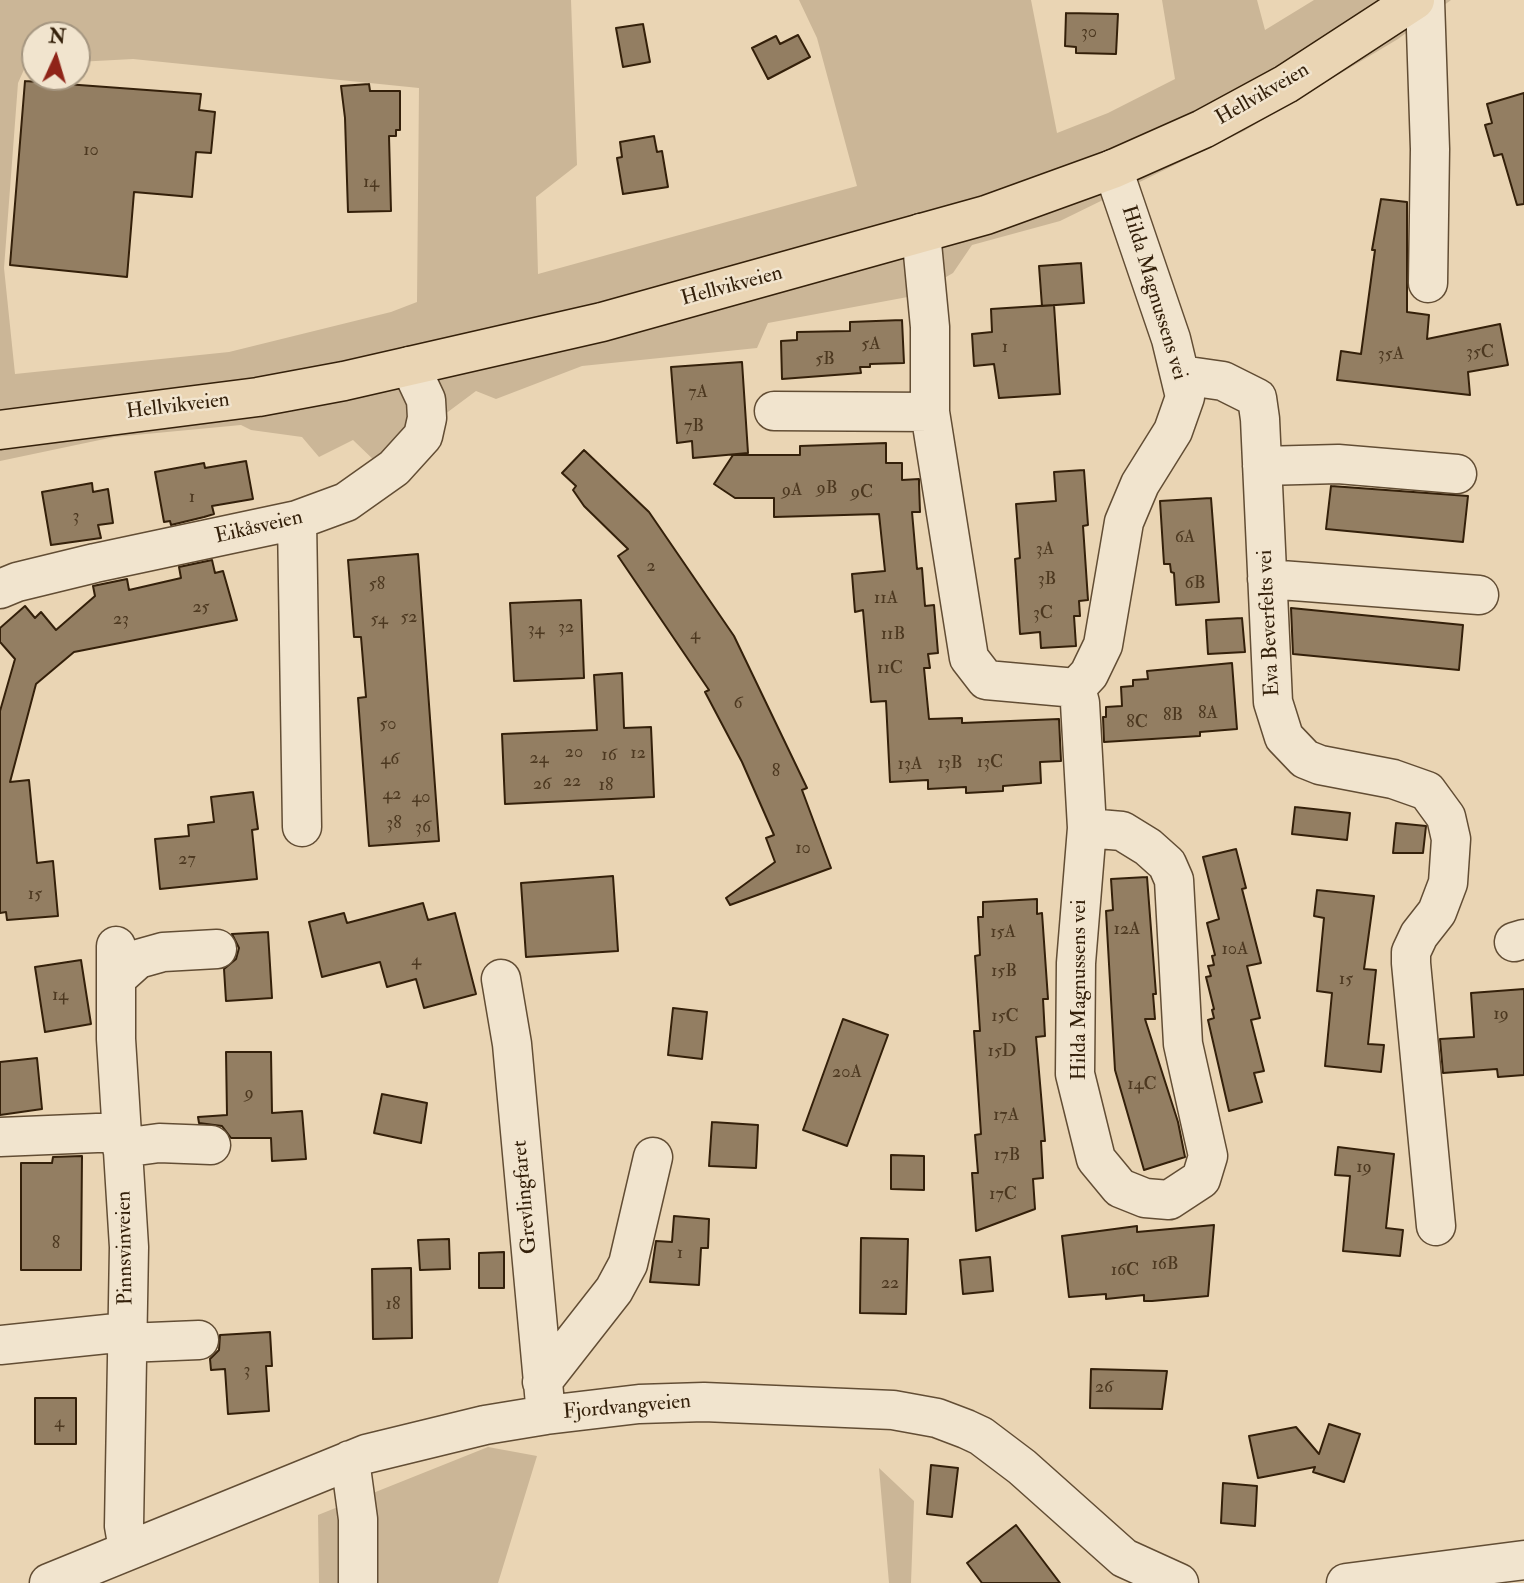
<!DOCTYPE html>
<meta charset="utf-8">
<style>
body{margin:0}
#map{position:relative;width:1524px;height:1583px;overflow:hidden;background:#ead5b4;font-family:"IM FELL Double Pica",serif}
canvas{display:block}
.north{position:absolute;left:21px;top:21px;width:70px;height:70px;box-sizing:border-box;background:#f1e4ce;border:2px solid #a59680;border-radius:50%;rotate:4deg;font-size:19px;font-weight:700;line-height:28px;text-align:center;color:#34200a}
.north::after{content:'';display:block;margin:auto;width:24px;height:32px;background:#8f2418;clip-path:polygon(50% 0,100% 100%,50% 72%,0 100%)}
</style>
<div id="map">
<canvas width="1524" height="1583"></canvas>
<div class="north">N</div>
</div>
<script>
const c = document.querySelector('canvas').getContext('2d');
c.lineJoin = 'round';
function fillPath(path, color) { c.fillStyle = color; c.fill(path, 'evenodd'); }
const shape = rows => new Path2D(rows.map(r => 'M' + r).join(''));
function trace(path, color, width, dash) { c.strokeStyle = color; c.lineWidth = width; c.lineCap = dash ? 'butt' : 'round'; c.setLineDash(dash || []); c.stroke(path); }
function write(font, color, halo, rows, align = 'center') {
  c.font = font + ' "IM FELL Double Pica",serif'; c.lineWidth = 5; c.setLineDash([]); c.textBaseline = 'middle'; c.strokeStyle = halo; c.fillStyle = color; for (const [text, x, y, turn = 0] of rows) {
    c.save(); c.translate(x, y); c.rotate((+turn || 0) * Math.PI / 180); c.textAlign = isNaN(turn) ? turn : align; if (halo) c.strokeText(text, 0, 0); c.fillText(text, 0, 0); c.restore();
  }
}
fillPath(shape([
 [0,0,571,0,577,165,536,197,538,274,857,186,817,38,799,0,1031,0,1057,133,1108,113,1175,79,1162,0,1257,0,1265,30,1314,0,1451,0,1398,39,1244,131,1060,221,972,245,953,273,913,296,768,323,757,348,582,366,496,399,476,391,378,464,353,440,319,457,302,437,251,430,241,425,114,437,0,461],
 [35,35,77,35,77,62,133,59,419,88,417,302,391,312,229,352,15,374,4,268,18,83,26,65,35,64],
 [488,1447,537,1456,498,1583,319,1583,318,1515],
 [879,1468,914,1501,911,1583,889,1583]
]), '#cbb697');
const building = shape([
 [1066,13,1118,14,1116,54,1076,53,1076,47,1065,46,1066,13],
 [643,24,650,62,623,67,616,28,643,24],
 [798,35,810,57,768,79,752,48,776,36,780,44,798,35],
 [25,81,201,94,199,110,215,112,211,153,196,152,192,197,134,192,127,277,10,265,25,81],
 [369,84,370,91,400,91,400,130,396,130,396,136,389,136,391,211,348,212,345,118,341,86,369,84],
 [1524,93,1524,204,1517,205,1502,154,1494,156,1485,125,1492,123,1487,104,1524,93],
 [654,136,657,152,662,151,668,187,623,194,617,158,622,157,620,142,654,136],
 [1381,199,1407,202,1407,312,1429,315,1427,339,1500,324,1508,365,1468,372,1470,395,1337,380,1341,351,1361,354,1375,250,1372,250,1381,199],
 [1081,263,1084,303,1042,306,1039,266,1081,263],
 [1054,305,1060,394,999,398,994,364,974,366,972,334,992,332,991,309,1054,305],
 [902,320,904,363,870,364,870,367,860,367,861,373,782,379,781,341,797,340,797,332,850,331,850,322,902,320],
 [742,362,748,453,693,458,692,441,677,443,671,367,742,362],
 [886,443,886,463,902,463,902,480,919,479,919,484,920,512,912,512,917,569,922,568,925,606,934,605,938,653,928,654,930,668,924,668,929,719,962,718,962,723,1059,719,1061,761,1040,762,1041,783,1003,786,1003,791,966,793,966,787,928,789,928,780,890,782,886,701,871,702,863,610,855,612,852,574,885,571,879,514,774,517,774,498,735,498,714,484,733,455,800,455,800,446,886,443],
 [584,450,649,512,734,636,807,788,802,790,831,868,730,905,726,898,775,862,766,838,774,835,742,762,705,692,709,690,618,556,628,549,584,506,573,490,576,486,562,473,584,450],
 [246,461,253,499,212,506,214,514,204,517,171,525,170,521,164,522,155,472,204,463,205,468,246,461],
 [1084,470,1088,525,1083,526,1088,600,1079,601,1080,616,1074,616,1076,646,1041,648,1040,632,1020,634,1015,559,1020,558,1016,504,1056,501,1054,472,1084,470],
 [92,483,93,492,108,489,113,523,98,525,101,538,51,545,42,492,92,483],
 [1331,486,1468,496,1463,542,1326,529,1331,486],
 [1211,498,1219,602,1176,605,1174,573,1171,572,1170,564,1164,564,1160,501,1211,498],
 [418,554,439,841,369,846,358,698,366,697,361,637,354,637,348,560,418,554],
 [212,560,215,573,223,571,237,620,74,652,36,684,10,782,29,780,37,863,53,861,58,916,7,920,6,912,0,913,0,711,15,659,0,642,0,628,25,606,35,618,41,612,56,630,95,596,93,586,127,579,129,590,181,578,179,567,212,560],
 [581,600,584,678,514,681,510,603,581,600],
 [1291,608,1463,625,1459,670,1293,654,1291,608],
 [1242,618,1245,652,1208,654,1206,620,1242,618],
 [1232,663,1237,729,1200,732,1200,736,1104,742,1103,717,1106,717,1106,707,1122,706,1121,687,1133,686,1133,680,1148,679,1147,671,1232,663],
 [622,673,624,728,651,727,654,797,505,804,502,734,597,730,594,675,622,673],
 [253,792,258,829,252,830,257,879,160,889,155,839,189,836,188,825,214,822,211,797,253,792],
 [1295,807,1350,813,1347,840,1292,834,1295,807],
 [1396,823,1426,826,1423,853,1393,853,1396,823],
 [1236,849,1246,888,1242,889,1261,963,1247,966,1260,1018,1251,1020,1264,1071,1254,1073,1262,1102,1229,1111,1208,1020,1214,1018,1212,1010,1214,1009,1206,977,1211,976,1208,966,1214,965,1212,956,1215,955,1207,923,1219,919,1203,857,1236,849],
 [613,876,618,951,526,957,521,883,613,876],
 [1147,877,1156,994,1153,994,1155,1019,1145,1019,1178,1122,1185,1157,1144,1170,1115,1070,1106,911,1113,910,1111,879,1147,877],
 [1317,890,1374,896,1364,969,1376,970,1368,1044,1384,1045,1381,1072,1325,1066,1332,993,1317,991,1324,918,1314,916,1317,890],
 [1037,899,1037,914,1042,913,1048,999,1043,999,1045,1036,1036,1037,1045,1141,1041,1141,1043,1178,1033,1179,1035,1209,976,1231,972,1173,978,1173,975,1135,981,1134,974,1031,980,1031,975,956,980,955,978,917,983,917,983,902,1037,899],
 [423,903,428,920,455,913,476,994,424,1008,416,979,387,987,380,962,322,977,309,922,344,913,347,923,423,903],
 [268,932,272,998,226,1001,224,969,236,959,239,948,232,934,268,932],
 [81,960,91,1024,45,1032,35,967,81,960],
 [1524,989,1524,1075,1498,1077,1497,1069,1443,1073,1440,1039,1474,1037,1471,993,1524,989],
 [673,1008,707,1012,702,1059,668,1055,673,1008],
 [843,1019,888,1035,847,1146,803,1130,843,1019],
 [226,1052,271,1052,272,1113,302,1111,306,1159,272,1161,271,1138,231,1138,222,1126,199,1123,198,1117,227,1115,226,1052],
 [37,1058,42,1109,0,1115,0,1062,37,1058],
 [382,1094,427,1103,421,1143,374,1133,382,1094],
 [712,1122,758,1125,756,1168,709,1166,712,1122],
 [1338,1147,1394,1154,1386,1228,1403,1230,1400,1256,1343,1251,1350,1176,1335,1175,1338,1147],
 [891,1155,924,1156,924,1190,891,1189,891,1155],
 [82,1156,81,1270,21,1270,21,1163,52,1163,53,1157,82,1156],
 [674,1216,709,1219,708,1248,701,1248,699,1285,650,1282,656,1241,672,1242,674,1216],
 [1214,1225,1208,1296,1152,1301,1144,1301,1144,1295,1106,1299,1106,1294,1069,1297,1062,1236,1137,1226,1137,1232,1214,1225],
 [861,1238,908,1239,906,1314,860,1313,861,1238],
 [449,1239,450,1269,420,1270,418,1240,449,1239],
 [504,1252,504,1288,479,1288,479,1253,504,1252],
 [990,1257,993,1291,963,1294,960,1260,990,1257],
 [411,1268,412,1338,373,1339,372,1269,411,1268],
 [270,1332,272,1366,266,1366,269,1411,228,1414,225,1369,211,1370,210,1359,219,1350,220,1335,270,1332],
 [1091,1369,1167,1371,1162,1409,1090,1408,1091,1369],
 [35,1398,76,1398,76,1444,35,1444,35,1398],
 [1329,1424,1360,1434,1344,1482,1313,1472,1315,1467,1258,1478,1249,1436,1296,1427,1319,1454,1329,1424],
 [931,1465,958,1468,952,1517,927,1514,931,1465],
 [1223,1483,1257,1486,1255,1526,1221,1523,1223,1483],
 [1016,1525,1060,1583,982,1583,967,1563,1016,1525]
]);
fillPath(building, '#937e62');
trace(building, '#34200a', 2);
const minor = shape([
 [1425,0,1430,149,1428,283],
 [921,233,930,327,930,412,969,658,986,680,1076,688],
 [1181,375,1223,381,1257,398,1260,419,1273,702,1284,737,1305,759,1320,765,1393,779,1427,791,1446,817,1451,839,1448,883,1437,912,1419,935,1411,952,1411,963,1436,1226],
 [774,411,930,412],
 [1262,466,1338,464,1457,474],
 [297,520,302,827],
 [1267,579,1479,595],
 [0,589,17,582,95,563,297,520,346,502,394,468,423,436,427,418,426,400,410,366],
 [1076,688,1080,703,1087,828,1076,963,1075,1074,1096,1159,1120,1188,1145,1198,1169,1200,1201,1179,1208,1156,1183,1044,1174,880,1167,864,1148,847,1122,831,1087,828],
 [1076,688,1089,674,1103,645,1124,522,1140,484,1173,431,1185,397,1171,339,1113,169],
 [1514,942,1524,939],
 [116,946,116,1039,129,1247,124,1526,128,1549],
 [118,977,138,959,163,952,217,949],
 [501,979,512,1044,546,1415],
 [0,1137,121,1132],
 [122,1148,159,1143,211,1145],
 [126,1343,199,1340],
 [0,1345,126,1332],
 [542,1382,614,1290,628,1264,653,1157],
 [350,1460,358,1519,358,1583],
 [49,1583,366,1454,485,1425,546,1415,639,1404,704,1402,893,1410,937,1418,966,1429,981,1436,1022,1467,1124,1558,1179,1583],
 [1346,1583,1524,1560]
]);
const major = shape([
 [0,430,258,397,344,381,602,322,986,215,1113,169,1203,129,1286,84,1415,0]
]);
trace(minor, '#624d34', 41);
trace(major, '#34200a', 41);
trace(minor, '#f1e4ce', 38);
trace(major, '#ead5b4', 38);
write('18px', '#4c3820', null, [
 ["30",1089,33],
 ["10",91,151],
 ["14",371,183],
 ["5A",871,345],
 ["1",1005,348],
 ["35C",1480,353],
 ["35A",1391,355],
 ["5B",825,360],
 ["7A",698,393],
 ["7B",694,427],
 ["9B",827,489],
 ["9A",792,491],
 ["9C",862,493],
 ["1",192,498],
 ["3",76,517],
 ["6A",1185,538],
 ["3A",1045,550],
 ["2",651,567],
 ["3B",1047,580],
 ["6B",1195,584],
 ["58",377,585],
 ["11A",886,599],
 ["25",201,608],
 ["3C",1043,614],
 ["52",409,618],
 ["23",121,620],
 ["54",379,620],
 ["32",566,628],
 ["34",536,630],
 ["4",695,635],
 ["11B",893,635],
 ["11C",890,669],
 ["6",738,704],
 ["8A",1208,714],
 ["8B",1173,716],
 ["8C",1137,723],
 ["50",388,725],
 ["20",574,753],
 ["12",638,754],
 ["16",609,756],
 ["24",539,759],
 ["46",390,760],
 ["13C",990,763],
 ["13B",950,764],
 ["13A",910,765],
 ["8",776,772],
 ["22",572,782],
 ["26",542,785],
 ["18",606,786],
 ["42",392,795],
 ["40",421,798],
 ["38",394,824],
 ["36",423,828],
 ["10",803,849],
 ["27",187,860],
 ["15",35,895],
 ["12A",1127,930],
 ["15A",1003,933],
 ["10A",1235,950],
 ["4",416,961],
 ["15B",1004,972],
 ["15",1346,980],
 ["14",60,996],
 ["19",1501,1015],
 ["15C",1005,1017],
 ["15D",1002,1052],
 ["20A",847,1073],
 ["14C",1142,1085],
 ["9",249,1094],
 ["17A",1006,1116],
 ["17B",1007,1156],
 ["19",1364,1168],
 ["17C",1003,1195],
 ["8",56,1244],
 ["1",680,1254],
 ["16B",1165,1265],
 ["16C",1125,1271],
 ["22",890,1284],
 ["18",393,1305],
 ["3",247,1371],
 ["26",1104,1388],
 ["4",59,1423]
]);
write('21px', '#34200a', '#f1e4ce', [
 ["Hellvikveien",1263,95,-30],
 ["Hellvikveien",732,287,-15],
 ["Hilda Magnussens vei",1153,293,73],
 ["Hellvikveien",178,407,-7],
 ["Eikåsveien",259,528,-13],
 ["Eva Beverfelts vei",1270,623,-93],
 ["Hilda Magnussens vei",1080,990,-90],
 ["Grevlingfaret",526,1197,-95],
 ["Pinnsvinveien",126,1248,-91],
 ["Fjordvangveien",627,1408,-5]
]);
</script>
